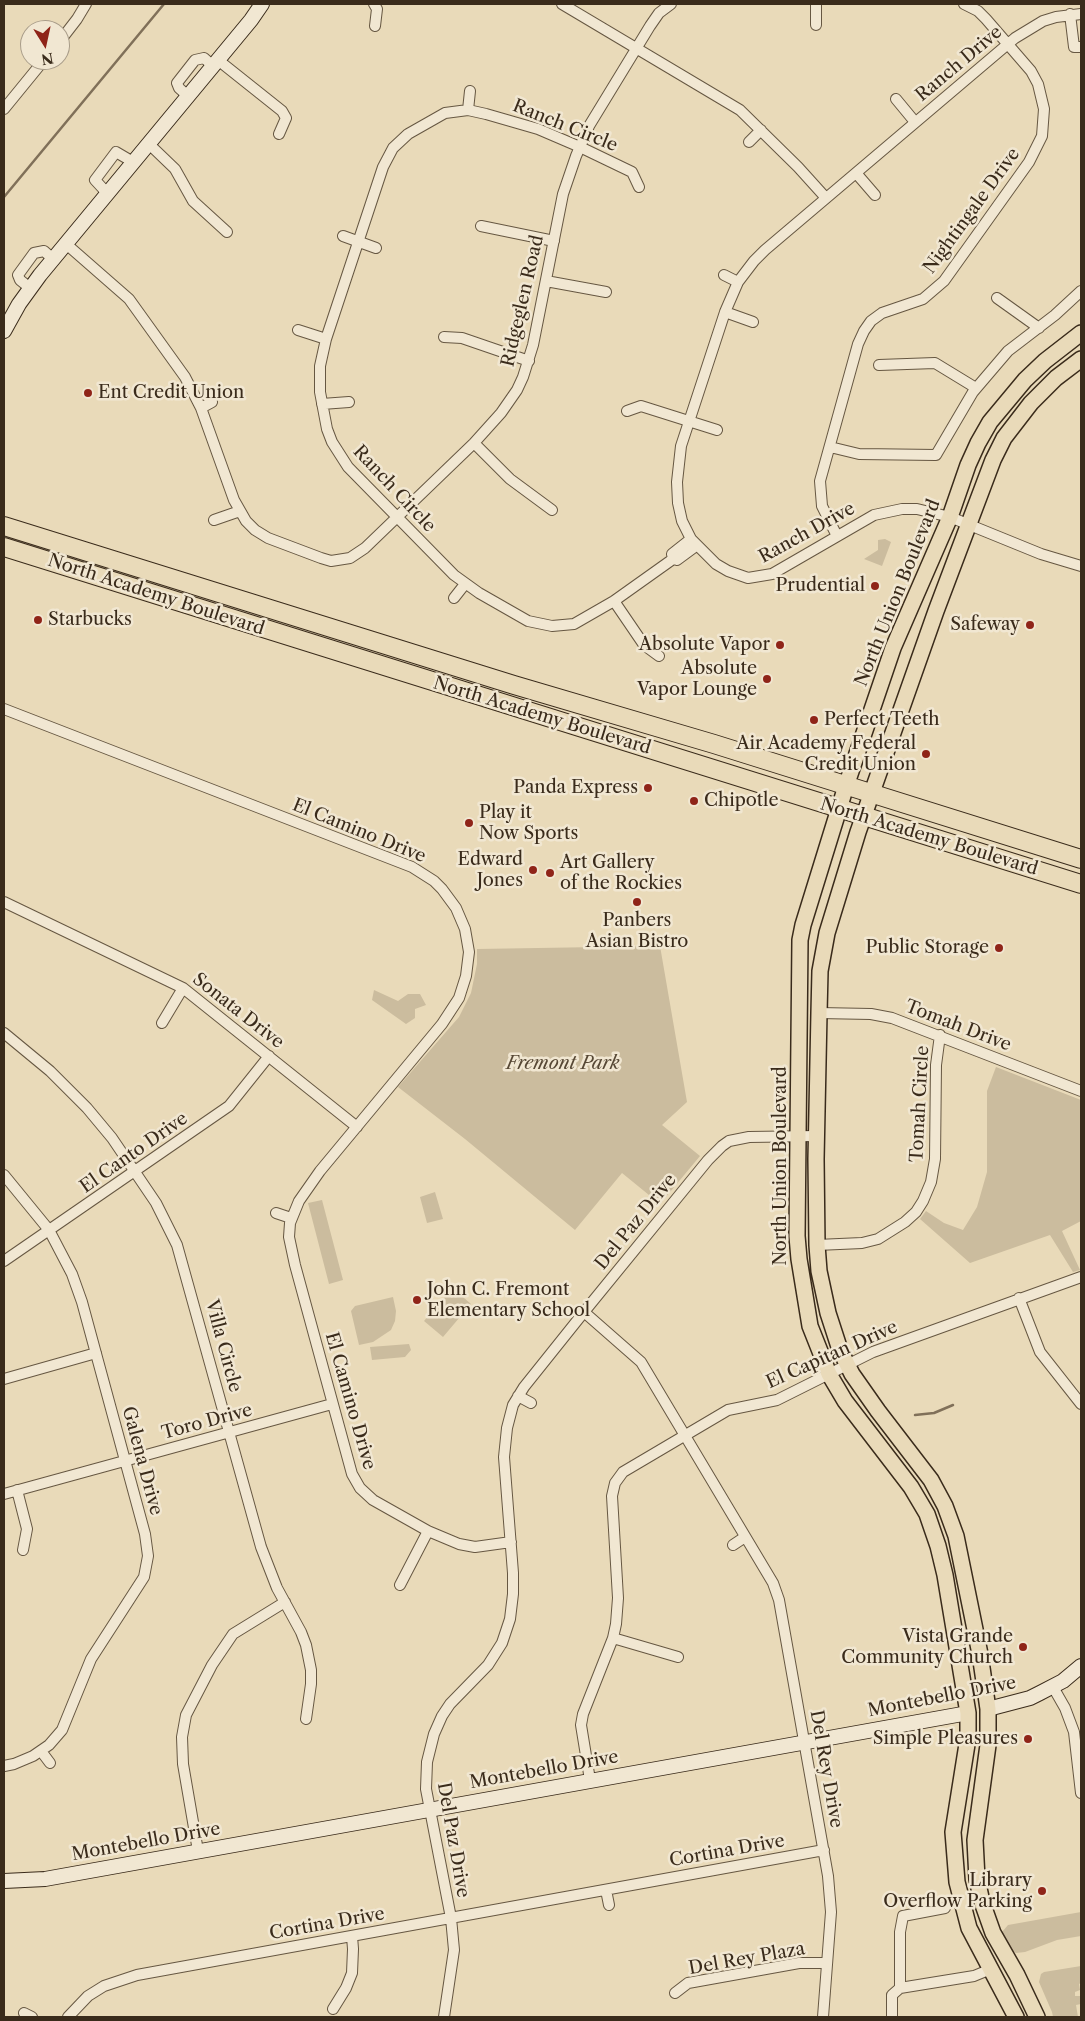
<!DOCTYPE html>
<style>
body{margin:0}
#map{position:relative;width:1085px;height:2021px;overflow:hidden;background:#e9dab9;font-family:"Libre Caslon Text",serif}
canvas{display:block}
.frame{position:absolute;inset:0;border:5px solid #3a2b1b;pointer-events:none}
.north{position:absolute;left:20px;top:20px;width:50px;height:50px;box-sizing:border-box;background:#f1e7d2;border:1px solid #a89c89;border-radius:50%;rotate:170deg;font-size:14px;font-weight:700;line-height:20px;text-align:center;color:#3a2b1b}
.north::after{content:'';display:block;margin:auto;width:18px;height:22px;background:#8f2418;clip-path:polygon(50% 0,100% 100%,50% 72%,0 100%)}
</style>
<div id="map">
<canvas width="1085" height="2021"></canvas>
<div class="frame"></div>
<div class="north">N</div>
</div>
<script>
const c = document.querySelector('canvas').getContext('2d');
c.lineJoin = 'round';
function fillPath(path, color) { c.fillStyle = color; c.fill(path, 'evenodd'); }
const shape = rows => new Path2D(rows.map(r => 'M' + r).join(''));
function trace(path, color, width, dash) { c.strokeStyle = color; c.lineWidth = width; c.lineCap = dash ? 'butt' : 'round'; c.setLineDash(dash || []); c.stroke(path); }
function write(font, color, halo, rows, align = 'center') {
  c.font = font + ' "Libre Caslon Text",serif'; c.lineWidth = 5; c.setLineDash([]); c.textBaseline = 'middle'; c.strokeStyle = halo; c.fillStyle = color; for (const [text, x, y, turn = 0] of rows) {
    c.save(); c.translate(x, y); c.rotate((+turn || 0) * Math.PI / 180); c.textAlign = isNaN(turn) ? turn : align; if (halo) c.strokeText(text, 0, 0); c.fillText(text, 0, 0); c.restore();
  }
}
fillPath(shape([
 [885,539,891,542,882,566,864,559,878,550,878,540],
 [660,946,687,1102,662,1125,700,1156,660,1204,622,1173,575,1230,465,1139,398,1087,459,1017,471,993,477,964,477,949],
 [374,990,398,1001,408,994,420,994,426,1005,415,1009,415,1018,406,1024,372,1000],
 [996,1067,1081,1100,1081,1221,1062,1231,1080,1270,1073,1272,1050,1235,970,1263,920,1219,926,1211,944,1223,963,1230,977,1207,987,1172,987,1091],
 [435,1192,443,1219,427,1223,420,1197],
 [322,1200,343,1280,329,1284,308,1203],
 [457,1292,471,1304,443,1337,424,1321,447,1294,452,1298],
 [393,1297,396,1311,395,1321,391,1330,373,1342,359,1345,351,1311,355,1306],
 [409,1344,411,1350,405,1357,372,1360,370,1347],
 [1081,1912,1081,1936,1057,1940,1025,1952,1016,1953,1011,1950,1002,1932,1008,1925],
 [1081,1966,1081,1983,1079,1984,1080,1990,1075,1992,1075,1996,1081,1996,1081,2004,1076,2005,1078,2017,1053,2017,1052,2012,1039,1982,1041,1974,1044,1972]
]), '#cbbc9e');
trace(shape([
 [4,197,164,4],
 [915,1415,934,1413,953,1405]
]), '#807059', 2.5);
const street = shape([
 [374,4,377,9,375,26],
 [562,4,740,110,798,167,826,198],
 [1070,14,1074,47,1081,47],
 [1081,14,1056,17,1043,21,1015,38,765,250,754,261,738,282,725,312,681,446,677,482,678,503,682,521,691,539,716,564,728,571,748,578,772,574,874,515,902,509,917,509,950,517,1041,554,1081,566],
 [816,25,816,4],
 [60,41,77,19,86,4],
 [218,60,282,111,286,118,279,134],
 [188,96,179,88,177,83,195,60,204,58,213,66],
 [896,99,915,122],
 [4,109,44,60],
 [468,110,470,91],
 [749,142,761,130],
 [149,144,175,169,193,201,227,232],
 [856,173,875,195],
 [639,187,632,172,580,147,538,129,486,114,468,110,445,113,408,134,393,148,383,167,326,339,320,366,320,392,327,429,332,442,348,467,454,575,479,593,528,621,552,626,574,624,614,601,673,559,677,560,696,546],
 [107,193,95,180,116,152,133,162],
 [481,226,554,241],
 [343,236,376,248],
 [65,243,129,299,185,377,201,408,234,500,246,521,255,530,268,538,321,558,331,561,350,558,365,548,474,443,501,413,517,390,523,377,533,345,563,194,576,156,589,126,650,26,659,13,671,4],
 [724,275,738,282],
 [546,281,606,292],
 [30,288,20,280,18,275,34,253,44,251,53,259],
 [997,298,1039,328],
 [725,312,753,322],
 [298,330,326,339],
 [444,337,462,338,529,361],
 [879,365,935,363,976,388],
 [322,404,349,402],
 [201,408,212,402],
 [627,411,641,406,717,430],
 [474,443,510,479,552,510],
 [830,447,859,454,936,455,973,392,1008,351,1055,315,1081,291],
 [214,520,240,511],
 [837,536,822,506,820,481,858,344,864,331,871,321,882,313,923,299,944,281,1029,162,1042,136,1044,109,1038,84,1031,71,986,19,978,11,964,4],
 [673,559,672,554,691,539],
 [454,598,465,584],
 [614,601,644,645,659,656],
 [4,709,412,867,434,881,442,889,456,908,465,929,469,952,466,976,459,998,442,1024,320,1171,299,1201,290,1223,289,1237,295,1265,352,1474,360,1488,373,1500,428,1531,459,1544,475,1547,511,1542],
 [4,902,183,988,357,1127],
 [819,1013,871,1014,892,1018,1081,1091],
 [162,1023,183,988],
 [4,1033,50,1071,87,1108,112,1138,156,1203,177,1245,261,1547,277,1588,301,1632,306,1645,311,1670,311,1684,306,1719],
 [4,1175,49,1230,72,1274,82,1302,145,1534,148,1556,144,1577,91,1659,62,1730,49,1745,33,1756,14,1764,4,1766],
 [276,1213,291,1218],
 [817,1245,862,1243,878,1239,905,1222,916,1212,923,1201,931,1182,935,1159,936,1065,940,1035],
 [4,1261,229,1106,269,1056],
 [1019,1298,1040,1352,1081,1404],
 [584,1312,641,1362,773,1583,779,1600,828,1876,831,1912,823,2017],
 [4,1379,96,1353],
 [518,1396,531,1403],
 [17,1490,27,1529,23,1550],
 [4,1494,332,1404],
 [733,1545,745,1537],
 [400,1585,428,1531],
 [613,1638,678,1657],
 [1053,1687,1065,1708,1074,1732,1081,1793],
 [41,1751,50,1763],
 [590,1780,581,1725,583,1714,613,1638,616,1624,618,1598,612,1496,615,1483,623,1472,728,1410,777,1400,873,1352,1081,1277],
 [198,1851,183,1764,182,1737,186,1715,212,1665,233,1634,285,1602],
 [606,1890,609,1905],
 [945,1908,903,1916,900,1932,900,1988,974,1976,991,1969],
 [675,1993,688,1983,799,1963,827,1963],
 [333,2009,346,1988,352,1973,353,1949,352,1936],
 [24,2013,32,2017],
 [68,2017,88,1996,104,1986,137,1975,824,1850],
 [444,2017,454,1950,451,1918,426,1789,427,1762,434,1734,442,1716,450,1704,488,1665,502,1643,510,1619,513,1594,513,1573,504,1457,507,1428,513,1405,524,1387,584,1312,708,1160,722,1146,729,1141,749,1137,816,1136],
 [892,2017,892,1995,900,1988]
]);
const secondary = shape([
 [4,331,19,304,40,275,251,20,262,4],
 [988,1709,1030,1698,1040,1693,1063,1681,1081,1666],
 [4,1881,45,1879,968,1713]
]);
const primary = shape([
 [1016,2017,969,1928,957,1882,953,1832,968,1738,968,1713,945,1575,938,1546,927,1514,911,1487,845,1401,829,1374,810,1326,799,1259,797,1236,800,940,803,925,846,786,893,648,950,517,968,465,978,443,990,422,1025,380,1045,361,1081,333],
 [1037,2017,1017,1975,993,1933,982,1902,977,1879,975,1840,988,1745,988,1709,980,1654,956,1536,945,1506,931,1480,878,1411,852,1374,840,1350,828,1313,819,1271,817,1245,816,1159,819,1013,820,971,827,933,858,832,936,611,993,460,1004,438,1031,403,1056,378,1081,359]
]);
const highway = shape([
 [4,526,514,685,714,744,1081,859],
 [4,547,1081,884]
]);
trace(street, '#665742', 12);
trace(secondary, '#3a2b1b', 16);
trace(primary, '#3a2b1b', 18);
trace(highway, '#3a2b1b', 20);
trace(street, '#f1e7d2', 10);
trace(secondary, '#f1e7d2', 14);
trace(primary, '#e9dab9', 15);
trace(highway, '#e9dab9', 18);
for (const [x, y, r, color] of [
 [88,393,5,"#8f2418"],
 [875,586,5,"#8f2418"],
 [38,620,5,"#8f2418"],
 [1030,625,5,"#8f2418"],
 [780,645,5,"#8f2418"],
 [767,679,5,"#8f2418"],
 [814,720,5,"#8f2418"],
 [926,754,5,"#8f2418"],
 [648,788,5,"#8f2418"],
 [694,801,5,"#8f2418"],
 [469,823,5,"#8f2418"],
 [533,870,5,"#8f2418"],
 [550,873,5,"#8f2418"],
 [637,902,5,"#8f2418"],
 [999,948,5,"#8f2418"],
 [417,1300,5,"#8f2418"],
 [1023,1647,5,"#8f2418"],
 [1028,1739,5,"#8f2418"],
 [1042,1891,5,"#8f2418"]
]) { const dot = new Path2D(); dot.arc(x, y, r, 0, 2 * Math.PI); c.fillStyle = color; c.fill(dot); trace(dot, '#f1e7d2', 2); }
write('18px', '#3a2b1b', '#f1e7d2', [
 ["Ranch Drive",959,64,-40],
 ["Ranch Circle",565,126,22],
 ["Nightingale Drive",972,211,-54],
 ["Ridgeglen Road",523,301,-77],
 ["Ranch Circle",394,489,47],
 ["Ranch Drive",807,533,-29],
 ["North Union Boulevard",898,593,-68],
 ["North Academy Boulevard",156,595,18],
 ["North Academy Boulevard",542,716,17],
 ["El Camino Drive",359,831,22],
 ["North Academy Boulevard",929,837,17],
 ["Sonata Drive",238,1011,38],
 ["Tomah Drive",958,1026,21],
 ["Tomah Circle",920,1104,-87],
 ["El Canto Drive",134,1153,-35],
 ["North Union Boulevard",781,1166,-90],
 ["Del Paz Drive",636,1222,-51],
 ["Villa Circle",223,1346,75],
 ["El Capitan Drive",832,1355,-24],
 ["El Camino Drive",350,1401,74],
 ["Toro Drive",207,1422,-15],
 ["Galena Drive",142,1461,75],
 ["Montebello Drive",942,1697,-11],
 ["Del Rey Drive",826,1769,80],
 ["Montebello Drive",544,1770,-10],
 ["Del Paz Drive",453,1840,80],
 ["Montebello Drive",146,1842,-10],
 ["Cortina Drive",727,1851,-10],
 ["Cortina Drive",327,1924,-10],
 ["Del Rey Plaza",747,1959,-10]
]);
write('18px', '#3a2b1b', '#f1e7d2', [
 ["Ent Credit Union",98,393,"left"],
 ["Prudential",865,586],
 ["Starbucks",48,620,"left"],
 ["Safeway",1020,625],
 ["Absolute Vapor",770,645],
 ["Absolute",757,669],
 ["Vapor Lounge",757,690],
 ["Perfect Teeth",824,720,"left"],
 ["Air Academy Federal",916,744],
 ["Credit Union",916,765],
 ["Panda Express",638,788],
 ["Chipotle",704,801,"left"],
 ["Play it",479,813,"left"],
 ["Now Sports",479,834,"left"],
 ["Edward",523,860],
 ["Jones",523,881],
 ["Art Gallery",560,863,"left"],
 ["of the Rockies",560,884,"left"],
 ["Panbers",637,921,"center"],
 ["Asian Bistro",637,942,"center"],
 ["Public Storage",989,948],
 ["John C. Fremont",427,1290,"left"],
 ["Elementary School",427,1311,"left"],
 ["Vista Grande",1013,1637],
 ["Community Church",1013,1658],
 ["Simple Pleasures",1018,1739],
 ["Library",1032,1881],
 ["Overflow Parking",1032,1902]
], 'right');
write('italic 18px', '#574835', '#f1e7d2', [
 ["Fremont Park",563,1064]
]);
</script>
